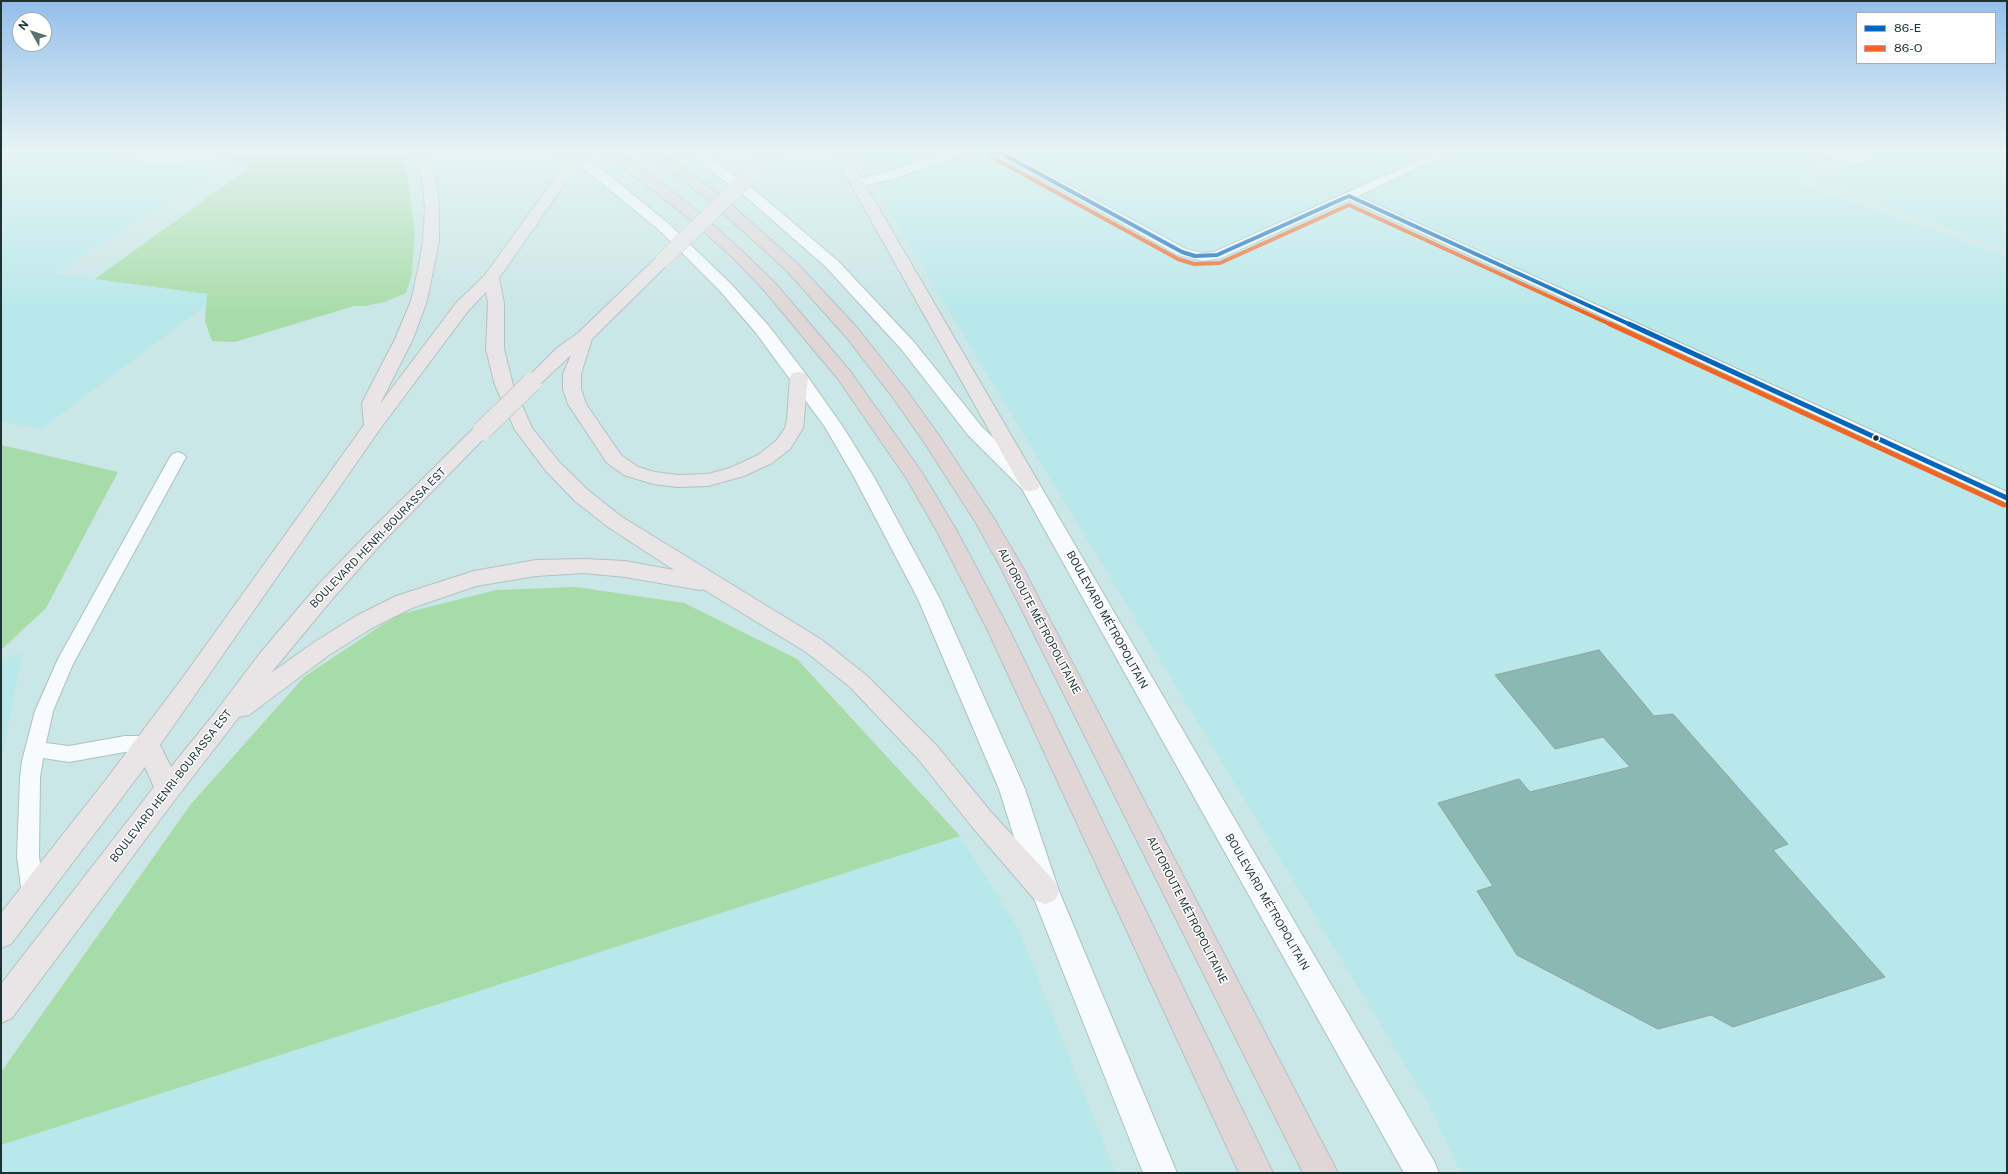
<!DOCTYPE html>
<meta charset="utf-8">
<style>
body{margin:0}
#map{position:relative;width:2008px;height:1174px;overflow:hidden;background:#cae6e7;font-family:"Public Sans",sans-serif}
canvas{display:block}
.frame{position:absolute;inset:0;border:2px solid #1d3233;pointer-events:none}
.legend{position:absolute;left:1856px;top:12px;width:140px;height:52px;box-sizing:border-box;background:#fff;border:1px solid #a5adad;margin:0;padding:5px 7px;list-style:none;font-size:12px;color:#1d3233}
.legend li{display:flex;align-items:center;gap:8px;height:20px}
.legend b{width:20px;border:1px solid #a5adad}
.north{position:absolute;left:12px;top:12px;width:40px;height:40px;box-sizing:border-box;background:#fff;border:1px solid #a5adad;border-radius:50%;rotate:309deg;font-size:11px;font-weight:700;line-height:16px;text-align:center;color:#1d3233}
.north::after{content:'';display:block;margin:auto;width:14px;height:18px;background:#5a7172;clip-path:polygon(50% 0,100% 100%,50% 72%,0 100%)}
</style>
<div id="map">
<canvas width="2008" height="1174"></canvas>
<div class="frame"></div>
<ul class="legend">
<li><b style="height:5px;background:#0065bd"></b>86-E</li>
<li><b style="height:5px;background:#f26522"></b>86-O</li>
</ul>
<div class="north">N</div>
</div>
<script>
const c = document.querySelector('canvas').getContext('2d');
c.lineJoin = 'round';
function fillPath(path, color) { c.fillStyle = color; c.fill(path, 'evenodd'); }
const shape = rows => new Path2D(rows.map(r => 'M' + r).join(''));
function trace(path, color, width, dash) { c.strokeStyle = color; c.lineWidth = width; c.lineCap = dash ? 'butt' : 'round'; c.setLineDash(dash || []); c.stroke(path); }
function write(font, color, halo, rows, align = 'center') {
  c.font = font + ' "Public Sans",sans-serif'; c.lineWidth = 3; c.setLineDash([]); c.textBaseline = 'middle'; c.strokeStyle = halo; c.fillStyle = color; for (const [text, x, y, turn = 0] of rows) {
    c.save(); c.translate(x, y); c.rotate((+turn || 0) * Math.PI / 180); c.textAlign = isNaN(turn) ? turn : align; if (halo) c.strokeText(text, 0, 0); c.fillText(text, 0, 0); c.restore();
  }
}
fillPath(shape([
 [1,149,39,149,222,170,53,273,207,294,206,305,41,429,1,421],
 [857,149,1850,149,1795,182,2007,256,2007,1172,1461,1173,1428,1103,891,215,878,189,887,183,878,171,866,169],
 [1879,149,2007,149,2007,250,1816,179,1860,160],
 [23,652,1,762,1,660],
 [960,836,1019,930,1116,1173,1,1173,1,1145]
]), '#b8e8ea');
fillPath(shape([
 [214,149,401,149,407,174,415,231,412,274,406,293,385,302,365,306,354,306,235,342,212,341,205,321,207,294,95,279,249,168,217,155],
 [1,445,118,472,46,608,1,650],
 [576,587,684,603,797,659,960,836,1,1145,1,1072,191,804,304,677,397,615,496,590]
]), '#a7dca9');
const building = shape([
 [1599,650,1654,716,1673,714,1788,844,1773,850,1885,977,1733,1027,1711,1015,1658,1029,1517,955,1477,891,1493,886,1438,803,1519,779,1530,792,1630,767,1603,737,1555,749,1495,675,1599,650]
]);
fillPath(building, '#8cb8b4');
trace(building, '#8ea3a2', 1);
const minor = shape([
 [989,149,1002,149,1186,249,1203,253,1214,252,1444,149,1458,149,1358,196,2007,492,2007,503,1349,200,1221,258,1203,261,1178,255,989,149],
 [1807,149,1823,149,1843,156,1858,157,1871,149,1884,149,1860,163,1838,161,1808,151,1807,149],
 [178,452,183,454,186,457,73,664,53,711,46,743,69,746,125,736,147,736,154,738,157,744,154,750,147,752,125,752,69,762,43,758,40,778,39,856,44,895,41,902,33,905,25,902,22,895,17,856,20,778,22,761,35,711,58,659,170,457,173,454,178,452]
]);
const tertiary = shape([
 [954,149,973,149,972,152,893,179,857,187,852,186,850,183,852,180,884,173,954,149]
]);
const secondary = shape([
 [554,149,570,149,609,175,669,224,732,285,768,325,805,373,843,427,874,477,940,599,1025,789,1059,891,1177,1173,1143,1173,1031,891,999,789,918,599,854,477,825,427,756,333,720,291,659,230,599,181,554,149],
 [682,149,698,149,757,192,838,261,914,342,982,427,1037,480,1434,1161,1439,1173,1404,1173,1022,489,968,435,902,350,826,267,747,198,682,149]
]);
const primary = shape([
 [412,149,426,149,436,180,439,208,439,241,427,301,413,339,380,404,456,303,485,275,559,172,569,172,571,175,499,278,504,303,504,349,513,385,532,428,560,463,589,491,622,517,822,640,866,675,937,746,991,812,1055,882,1059,891,1055,900,1045,904,1035,900,973,828,919,760,850,687,806,652,703,589,700,590,625,577,584,573,536,576,476,586,412,608,372,628,329,655,249,715,239,717,177,797,12,1018,1,1023,1,984,154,787,145,767,11,944,1,948,1,913,108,777,181,680,364,425,362,403,395,339,411,301,419,265,423,241,425,208,422,180,412,149],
 [486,292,488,303,486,349,495,385,515,430,546,471,575,501,608,527,674,570,625,561,584,559,536,560,474,571,396,596,356,616,313,643,271,673,334,597,382,543,491,431,489,427,482,425,475,427,368,533,318,585,261,652,214,714,171,767,160,745,380,429,468,311,486,292],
 [768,149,782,149,761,173,751,173,749,170,751,167,768,149],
 [835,149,849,149,856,169,1040,485,1037,490,1030,491,1023,490,1020,485,842,169,835,149],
 [663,255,669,257,671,260,669,263,592,339,581,374,581,389,586,404,621,455,638,467,655,472,678,475,708,474,730,468,758,455,776,441,785,428,787,420,790,377,793,373,799,372,805,373,808,377,803,428,790,449,772,463,744,476,708,486,678,487,653,484,624,475,607,463,568,404,563,389,563,374,571,355,538,386,532,387,526,386,523,382,557,348,578,333,657,257,663,255]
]);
const motorway = shape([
 [598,149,614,149,652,175,696,210,742,251,775,283,850,371,923,474,958,533,1010,631,1273,1173,1239,1173,988,631,938,533,907,479,838,379,763,289,732,257,686,216,598,149],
 [641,149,657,149,720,195,798,264,859,330,907,391,940,437,993,517,1023,568,1338,1173,1303,1173,1001,568,976,523,924,442,894,399,847,338,786,270,710,201,641,149]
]);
trace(minor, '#abc2c2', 2);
trace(tertiary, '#abc2c2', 2);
trace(secondary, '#abc2c2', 2);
trace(primary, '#b2c2c2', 2);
trace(motorway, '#b2c2c2', 2);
fillPath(minor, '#f7fbfb');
fillPath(tertiary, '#f7fbfb');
fillPath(secondary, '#f7fbfb');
fillPath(primary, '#e9e4e5');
fillPath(motorway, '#e0d6d7');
const primaryBridgeFar1 = shape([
 [564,175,583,149],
 [663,260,756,170]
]);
const primaryBridge = shape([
 [482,431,532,382]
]);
trace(primaryBridgeFar1, '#b2c2c2', 16, []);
trace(primaryBridge, '#b2c2c2', 20, []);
trace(primaryBridgeFar1, '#e9e4e5', 15);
trace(primaryBridge, '#e9e4e5', 19);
trace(shape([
 [994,149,1182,252,1195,256,1217,255,1349,196,1631,325]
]), '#0065bd', 4);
trace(shape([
 [1629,324,2007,498]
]), '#0065bd', 5);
trace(shape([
 [990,156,1178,259,1194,264,1220,263,1349,205,1612,325]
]), '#f26522', 4);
trace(shape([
 [1610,324,2004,505]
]), '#f26522', 5);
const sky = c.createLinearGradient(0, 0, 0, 313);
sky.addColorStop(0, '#93beea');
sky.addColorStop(0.48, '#e7f4f4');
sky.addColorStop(1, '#e7f4f400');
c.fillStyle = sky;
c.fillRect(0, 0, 2008, 313);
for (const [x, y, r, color] of [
 [1876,438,3.5,"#1d3233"]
]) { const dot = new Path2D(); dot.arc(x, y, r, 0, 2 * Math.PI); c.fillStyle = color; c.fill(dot); trace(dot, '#fff', 1.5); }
write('11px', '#1d3233', '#fff', [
 ["BOULEVARD HENRI-BOURASSA EST",378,538,-46],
 ["BOULEVARD MÉTROPOLITAIN",1107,620,61],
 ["AUTOROUTE MÉTROPOLITAINE",1039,621,62],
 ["BOULEVARD HENRI-BOURASSA EST",171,786,-52],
 ["BOULEVARD MÉTROPOLITAIN",1267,902,60],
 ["AUTOROUTE MÉTROPOLITAINE",1187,910,63]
]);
</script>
